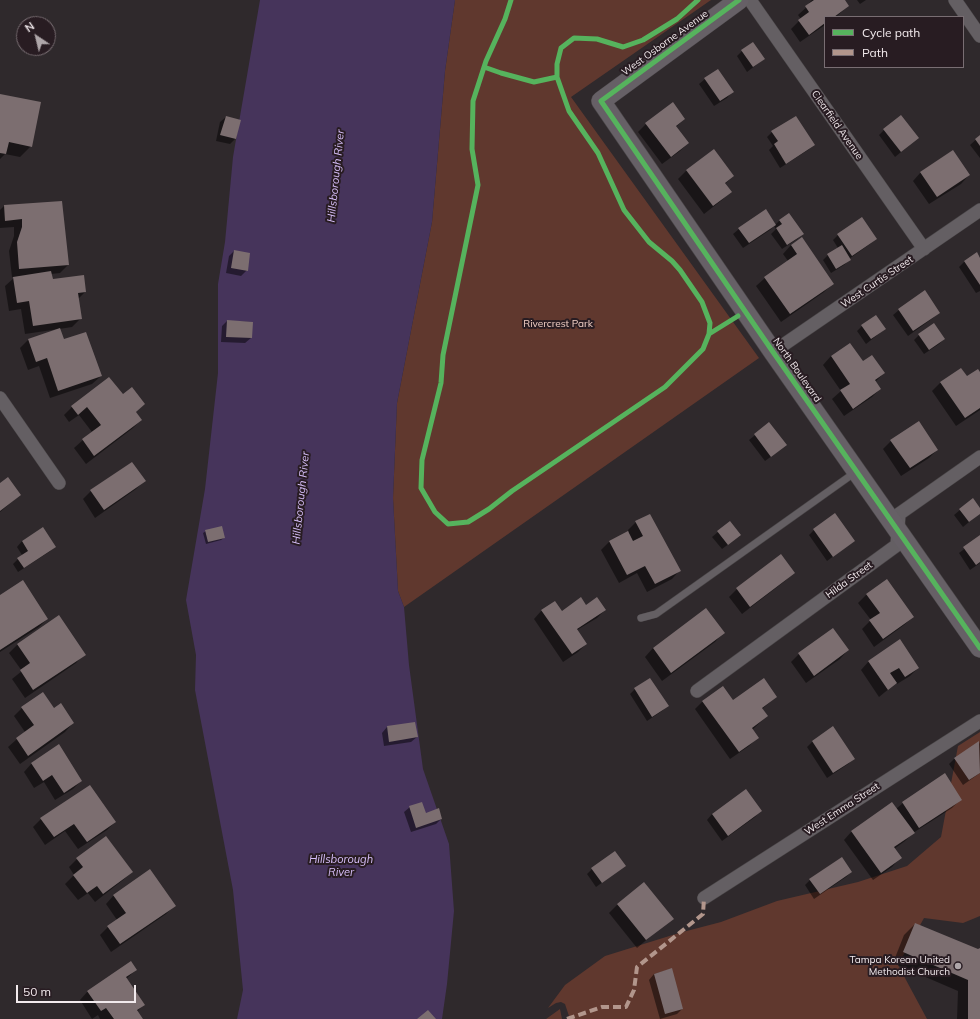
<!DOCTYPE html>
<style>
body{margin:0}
#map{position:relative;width:980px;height:1019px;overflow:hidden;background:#2f292c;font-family:Mulish,sans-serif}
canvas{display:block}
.legend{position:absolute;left:824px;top:16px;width:140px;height:52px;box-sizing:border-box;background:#281c22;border:1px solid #796e73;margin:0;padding:5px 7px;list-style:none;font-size:12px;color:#f2eaed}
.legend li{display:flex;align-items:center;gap:8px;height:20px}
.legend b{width:20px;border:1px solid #796e73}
.north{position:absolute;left:16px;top:16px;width:40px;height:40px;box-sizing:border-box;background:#281c22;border:1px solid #796e73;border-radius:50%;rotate:325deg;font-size:11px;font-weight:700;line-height:16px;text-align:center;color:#f2eaed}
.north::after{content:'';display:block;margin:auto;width:14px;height:18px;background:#aea6a9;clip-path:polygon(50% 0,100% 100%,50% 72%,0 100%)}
.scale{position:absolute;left:16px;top:985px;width:120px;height:18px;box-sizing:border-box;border:2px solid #f2eaed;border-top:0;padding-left:5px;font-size:12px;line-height:14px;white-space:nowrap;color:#f2eaed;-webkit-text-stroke:3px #281c22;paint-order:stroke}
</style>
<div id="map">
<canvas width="980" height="1019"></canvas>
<ul class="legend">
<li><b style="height:5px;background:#56b35d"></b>Cycle path</li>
<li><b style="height:5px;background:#b2968c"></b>Path</li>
</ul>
<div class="north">N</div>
<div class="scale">50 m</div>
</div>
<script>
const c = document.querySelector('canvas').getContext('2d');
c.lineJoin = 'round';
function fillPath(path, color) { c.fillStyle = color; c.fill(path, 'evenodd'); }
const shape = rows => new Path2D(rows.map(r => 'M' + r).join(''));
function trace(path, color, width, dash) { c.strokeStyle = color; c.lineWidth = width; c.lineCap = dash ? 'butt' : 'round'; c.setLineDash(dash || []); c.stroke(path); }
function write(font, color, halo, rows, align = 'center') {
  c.font = font + ' Mulish,sans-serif'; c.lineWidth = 4; c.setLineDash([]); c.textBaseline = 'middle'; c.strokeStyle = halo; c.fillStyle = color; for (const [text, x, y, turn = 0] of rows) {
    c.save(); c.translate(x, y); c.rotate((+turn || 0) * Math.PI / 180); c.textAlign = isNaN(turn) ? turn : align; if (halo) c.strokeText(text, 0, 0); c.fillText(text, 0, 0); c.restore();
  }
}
fillPath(shape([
 [455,0,711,0,571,97,759,358,404,607,398,591,393,498,397,403,432,222,445,71],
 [980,732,980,916,963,923,924,918,898,965,927,1019,570,1019,565,1004,561,1002,556,1003,548,1008,565,985,605,956,679,933,721,922,777,901,858,882,907,866,941,837,958,746],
 [560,1009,562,1019,546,1019]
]), '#60382e');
fillPath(shape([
 [260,0,455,0,445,71,432,222,397,403,393,498,398,591,404,607,409,665,423,769,449,844,454,911,447,984,442,1019,237,1019,243,990,233,890,195,690,196,655,186,600,205,489,218,373,218,284,225,242,233,157]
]), '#46345b');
fillPath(shape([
 [812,0,844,0,848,6,836,17,825,17,825,25,800,42,791,29,801,19,798,15,810,4,809,3],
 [857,0,866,0,860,4],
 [742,51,764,59,747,72,737,56],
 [718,70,732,92,727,98,714,106,699,84,705,79],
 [0,95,31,146,20,157,5,154,0,159],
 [226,117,240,121,235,139,230,144,216,141,220,122],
 [684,119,676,127,688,143,680,151,662,164,638,132,646,124],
 [884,130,918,138,895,157,879,135],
 [772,132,814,145,808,150,780,168,769,150,773,146,767,137],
 [980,136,980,158,970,145],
 [714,151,733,176,724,185,730,192,722,200,704,214,678,179,686,171],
 [921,172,969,175,961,184,929,204,913,181],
 [61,202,68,265,60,273,51,274,52,280,85,292,78,299,81,318,72,327,59,329,63,340,101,376,92,384,50,398,39,366,28,370,20,348,28,340,59,329,25,334,21,309,9,311,5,286,15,277,12,277,9,251,14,236,14,227,0,228,0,210,4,206],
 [780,220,802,234,797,239,782,249,771,234,776,229,774,226,770,230,743,248,733,234,739,229,775,225],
 [838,235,876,239,870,244,849,259,849,260,844,265,831,273,823,260,828,255,838,248,833,240],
 [791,245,832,284,824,292,781,322,756,286,765,278,788,261,783,254],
 [234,251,247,270,241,276,226,273,229,256],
 [980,260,980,291,976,293,959,267,965,261],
 [899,310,939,312,933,318,908,336,893,315],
 [227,321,252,322,251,338,245,343,221,342,222,326],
 [862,326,885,329,866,344,857,331],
 [919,335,944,339,939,344,924,354,914,340],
 [831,356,862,363,884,373,875,382,880,389,872,397,844,416,832,399,841,391,823,365],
 [980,374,980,410,956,426,932,391,940,383],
 [122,396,144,404,135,413,141,420,133,428,86,464,74,448,92,432,79,415,69,422,64,415,72,407],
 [769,424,780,450,765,461,749,440],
 [891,441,937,450,929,458,901,476,883,449],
 [132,463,144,481,136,489,95,518,83,499,91,491],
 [0,484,20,495,0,512],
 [980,509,980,513,963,527,954,515,960,510],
 [636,522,680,570,672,579,647,592,637,573,619,583,601,550,609,542,629,532,628,530],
 [730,522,734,540,722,549,712,537],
 [43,528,55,547,49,552,18,572,13,564,22,555,17,547,22,541],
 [814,530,854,541,827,561,809,535],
 [206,531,224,538,221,540,206,544,203,533],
 [980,537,980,563,970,570,959,553],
 [793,573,785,581,742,614,729,597,737,589],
 [867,594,913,617,904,625,874,647,862,629,871,620,858,603],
 [0,597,47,619,39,627,0,652],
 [586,606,605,610,597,618,577,630,586,644,578,652,563,662,534,619,542,610,561,612],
 [723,633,715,642,662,681,645,657,653,648],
 [18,644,84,654,76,663,25,698,12,679,22,671,9,653],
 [848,650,840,659,806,683,791,662,799,654],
 [869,661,918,668,910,676,897,684,896,683,879,697,861,670],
 [635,689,667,706,662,711,647,721,630,694],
 [776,697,762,709,767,716,752,730,757,738,749,746,730,759,695,709,703,701,732,701],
 [22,708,54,709,73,723,65,732,20,764,8,747,25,732,14,716],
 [414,723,417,737,411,742,384,746,382,733,387,727],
 [833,728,853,759,848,764,827,778,807,747,812,742],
 [979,742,980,744,980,773,963,785,949,764,954,759],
 [32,763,81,781,73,789,55,800,44,782,34,788,24,772],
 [945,775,960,800,952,808,913,833,905,841,894,849,900,858,892,867,873,880,844,840,852,831,896,809,903,803],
 [410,807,425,814,441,819,436,824,411,832,404,812],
 [760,811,755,817,722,841,707,820,712,814],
 [41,819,115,822,107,830,78,849,65,831,45,845,33,827],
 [105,837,132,872,123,880,95,902,88,893,78,900,65,884,74,875,69,867,77,859],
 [625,866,596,887,587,874,592,869],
 [851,872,846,877,814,899,805,885,810,880],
 [114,895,174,906,166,914,111,952,100,935,108,927,117,920,106,904],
 [617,905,672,918,637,948,609,913],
 [915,924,978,950,980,949,980,1019,957,1019,958,991,893,963,904,935],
 [671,969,682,1009,677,1014,660,1019,649,980,654,974],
 [136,970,126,979,143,1005,137,1012,142,1019,100,1019,98,1015,92,1019,80,1000,88,991]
]), '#0007');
fillPath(shape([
 [814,0,845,0,849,6,834,17,825,17,825,23,809,35,798,20,809,12,805,6],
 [753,42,765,59,753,67,741,50],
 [718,69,734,92,720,101,704,78],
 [0,94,41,102,32,147,9,142,6,154,0,153],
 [673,102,685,119,676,126,689,143,671,157,645,123],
 [901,115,919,138,901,152,883,129],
 [226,116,241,120,236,139,220,135],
 [796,116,815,145,786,164,774,144,778,141,771,131],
 [980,135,980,146,975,139],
 [714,149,734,176,725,183,732,192,713,206,686,170],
 [953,150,970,175,937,197,920,172],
 [62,201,69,265,19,269,17,242,22,227,22,219,5,221,4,205],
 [766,209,776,225,749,243,738,228],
 [789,213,804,234,787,245,776,228,782,224,779,220],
 [862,217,877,239,852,256,837,234],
 [802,237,834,284,790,314,764,277,797,254,791,245],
 [842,245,851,260,836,269,827,254],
 [234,250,250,253,248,271,231,268],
 [977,252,980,258,980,285,964,261],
 [51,271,53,279,84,275,86,292,78,293,82,319,33,326,29,301,17,303,13,277],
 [925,290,940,313,913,331,898,309],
 [876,315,886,329,871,339,861,325],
 [227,320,253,322,252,338,226,337],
 [934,323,945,339,929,350,918,334],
 [60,328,64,339,86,332,102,376,58,391,47,358,36,362,28,339],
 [850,343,863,361,872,355,885,373,875,380,881,389,853,409,840,390,850,384,831,356],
 [961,368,967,376,978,369,980,372,980,408,965,418,940,382],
 [109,377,123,394,132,387,145,404,136,412,142,420,94,456,82,439,101,425,87,407,78,415,71,406],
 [919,421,938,450,910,468,890,440],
 [769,422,787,445,771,457,754,434],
 [132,462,146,481,104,510,90,490],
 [8,477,21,495,0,511,0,483],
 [973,498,980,508,980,514,969,522,959,509],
 [835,513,855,541,833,557,813,529],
 [650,514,681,571,655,584,645,566,627,575,609,541,628,531,633,541,643,536,635,521],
 [730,521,741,535,728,545,717,531],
 [222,526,225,538,208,542,205,530],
 [43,527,56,547,24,568,17,558,28,551,22,541],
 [980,535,980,562,976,565,963,547],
 [781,554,795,573,750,607,736,588],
 [887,579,914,617,883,639,869,620,880,613,866,594],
 [23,580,48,619,0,650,0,595],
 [581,597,586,605,597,597,606,610,577,629,587,644,572,654,541,610,555,601,562,611],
 [706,608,725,633,671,673,653,648],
 [59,615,86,655,33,690,20,670,30,663,17,644],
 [833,628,849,650,814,676,798,653],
 [900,639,919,668,905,677,899,668,890,673,897,683,888,690,868,661],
 [650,678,669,706,652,717,634,688],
 [764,678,777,697,762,708,768,716,752,728,759,738,739,752,702,701,723,686,733,700],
 [43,692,54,708,61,703,74,723,28,756,16,738,34,725,21,707],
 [415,722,418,737,389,742,387,726],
 [833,726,855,759,833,773,812,741],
 [979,741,980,773,969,780,954,758],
 [59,744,82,781,64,793,52,775,43,781,31,763],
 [945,773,962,800,919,828,902,802],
 [90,785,116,822,87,842,74,824,54,837,40,818],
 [746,789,762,811,728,836,712,814],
 [422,802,426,813,439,808,442,819,416,828,409,806],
 [892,802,915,833,894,847,902,858,881,873,851,831],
 [106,836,133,872,103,894,97,886,87,893,73,875,83,867,76,858],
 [615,851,626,866,602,883,591,868],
 [842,857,852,872,820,894,809,879],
 [150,869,176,906,120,944,107,926,126,913,113,895],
 [644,882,674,919,646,940,617,904],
 [915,923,978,949,980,948,980,1019,968,1019,968,980,903,952],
 [131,961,137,970,126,977,145,1005,137,1010,143,1019,114,1019,106,1008,101,1011,87,991],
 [672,968,683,1009,665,1014,654,974],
 [428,1010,436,1019,417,1019]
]), '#7c6e70');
const lane = shape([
 [641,618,656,614,857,471]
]);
const street = shape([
 [750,0,924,249],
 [955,0,980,36],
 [773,352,980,210],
 [0,398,59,483],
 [697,691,897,545,899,514,980,457],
 [704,898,980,721]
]);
const secondary = shape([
 [739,0,601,101,773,352,980,648]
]);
trace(lane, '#494547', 8);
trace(street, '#494547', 14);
trace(secondary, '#494547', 20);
trace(lane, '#645f63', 7);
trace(street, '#645f63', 13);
trace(secondary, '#666066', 19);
trace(shape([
 [567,1019,602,1007,626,1007,634,990,637,967,703,914,704,898]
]), '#b2968c', 4, [8, 4]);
trace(shape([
 [511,0,505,19,486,61,473,101,472,149,478,185,443,355,441,383,422,460,421,488,435,512,448,524,468,522,489,509,512,491,665,387,703,349,709,334,738,316],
 [698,0,677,19,643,40,623,47,597,39,574,38,561,48,557,64,557,77,569,111,598,153,624,210,649,242,672,261,680,270,702,302,710,323,709,334],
 [739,0,601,101,773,352,980,648],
 [484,67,501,73,534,82,557,77]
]), '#56b35d', 5);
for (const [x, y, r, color] of [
 [958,966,4,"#aea6a9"]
]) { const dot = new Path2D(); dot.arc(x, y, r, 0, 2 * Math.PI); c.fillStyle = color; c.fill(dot); trace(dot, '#281c22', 1.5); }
write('10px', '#f2eaed', '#281c22', [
 ["West Osborne Avenue",665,43,-36],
 ["Clearfield Avenue",837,125,55],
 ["West Curtis Street",877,282,-34],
 ["North Boulevard",797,370,55],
 ["Hilda Street",849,580,-36],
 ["West Emma Street",842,809,-33]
]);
write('10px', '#f4d1c7', '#281c22', [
 ["Rivercrest Park",558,324]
]);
write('10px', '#f2eaed', '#281c22', [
 ["Tampa Korean United",950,960],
 ["Methodist Church",950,972]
], 'right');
write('italic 11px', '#d6bef8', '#281c22', [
 ["Hillsborough River",336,176,-84],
 ["Hillsborough River",301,498,-84],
 ["Hillsborough",341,860],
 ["River",341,873]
]);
</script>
